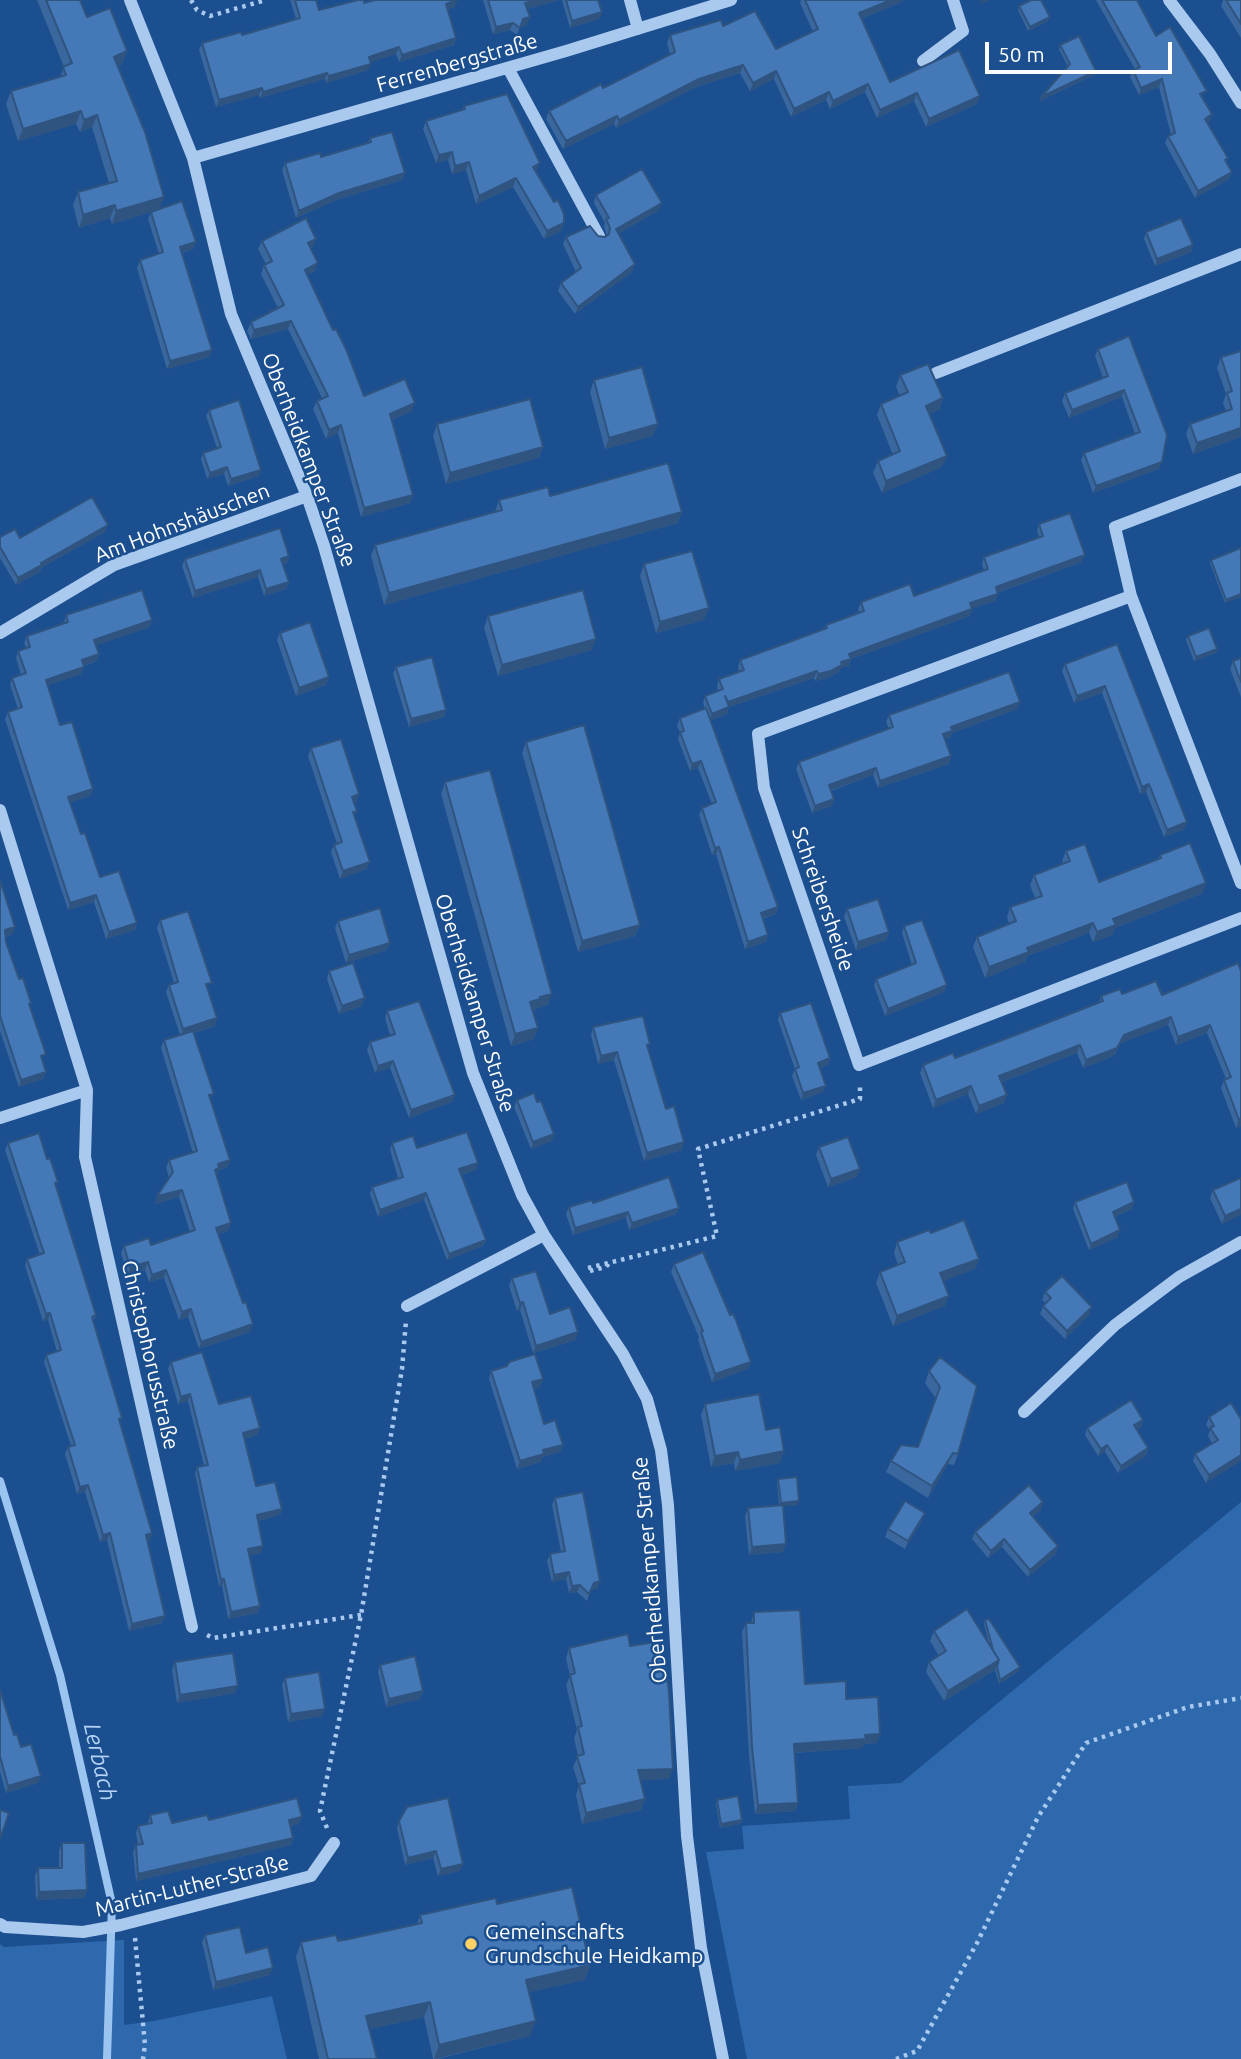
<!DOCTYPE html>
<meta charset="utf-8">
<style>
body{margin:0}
#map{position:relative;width:1241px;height:2059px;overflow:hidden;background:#1b4f8f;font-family:Ubuntu,sans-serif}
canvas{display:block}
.scale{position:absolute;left:985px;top:42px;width:187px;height:32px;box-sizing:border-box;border:4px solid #fff;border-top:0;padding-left:9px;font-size:21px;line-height:24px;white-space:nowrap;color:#fff;-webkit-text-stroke:5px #1b4f8f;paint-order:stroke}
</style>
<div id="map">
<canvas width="1241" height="2059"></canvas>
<div class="scale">50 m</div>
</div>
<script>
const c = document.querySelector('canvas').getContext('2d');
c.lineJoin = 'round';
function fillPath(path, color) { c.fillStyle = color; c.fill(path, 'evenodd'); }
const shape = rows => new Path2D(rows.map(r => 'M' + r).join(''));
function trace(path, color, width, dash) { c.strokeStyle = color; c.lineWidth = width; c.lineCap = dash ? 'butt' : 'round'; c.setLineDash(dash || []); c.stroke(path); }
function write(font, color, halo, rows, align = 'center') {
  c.font = font + ' Ubuntu,sans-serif'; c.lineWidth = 5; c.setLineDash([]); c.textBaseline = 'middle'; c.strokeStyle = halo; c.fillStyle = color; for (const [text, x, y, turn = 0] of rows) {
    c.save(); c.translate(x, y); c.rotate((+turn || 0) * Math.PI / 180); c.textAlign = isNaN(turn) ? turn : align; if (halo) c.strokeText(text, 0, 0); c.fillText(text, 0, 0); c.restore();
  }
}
fillPath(shape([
 [1241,1502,1241,2059,747,2059,706,1852,744,1849,742,1826,850,1819,848,1786,901,1783],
 [124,1940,124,2025,154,2021,272,1996,287,2059,0,2059,0,1944,4,1947]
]), '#2e69ad');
trace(shape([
 [0,1481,60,1675,112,1904,107,2059]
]), '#9cc4f0', 8);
trace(shape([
 [191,0,197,10,210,16,266,0],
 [588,1268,717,1236,698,1149,860,1099,860,1083],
 [590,1271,606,1267,610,1262],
 [207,1635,213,1638,361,1615],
 [327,1828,320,1811,361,1615,402,1369,406,1321],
 [135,1938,145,2045,143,2059],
 [896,2059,917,2051,977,1943,1038,1817,1086,1743,1188,1707,1241,1698]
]), '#a9c9ee', 4.5, [3.5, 5]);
trace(shape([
 [130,0,193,158,231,314,307,496,324,546,473,1073,522,1195,544,1235,623,1354,647,1399,661,1450,668,1505,687,1836,701,1948,723,2059],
 [630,0,638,29],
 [1169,0,1210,54,1241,103],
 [923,61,963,31,953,0],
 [508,68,599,236],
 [193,158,566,51,731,0],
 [936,373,1241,254],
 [1241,479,1115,527,1131,596,1241,883],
 [1131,596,758,734,764,788,859,1065,1241,918],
 [0,633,114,565,307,496],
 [0,810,87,1090,85,1157,192,1627],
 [0,1118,87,1090],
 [407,1306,544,1235],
 [1024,1412,1115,1325,1179,1277,1241,1242],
 [0,1924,5,1927,83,1932,121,1925,311,1876,334,1843]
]), '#a9c9ee', 12);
fillPath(shape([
 [37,0,80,0,87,17,127,51,122,64,118,66,160,209,196,242,193,249,182,253,212,350,209,357,167,369,137,268,140,260,159,254,148,219,151,212,112,224,110,218,79,228,73,205,78,192,109,183,92,127,80,132,76,124,18,141,6,104,11,91,60,77,64,67],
 [290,0,316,0,319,10,364,3,455,7,448,9,456,38,454,45,399,62,396,54,370,62,368,70,326,83,325,79,260,98,259,95,216,107,199,50,202,43,242,35,296,19],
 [483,0,559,0,527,9,527,25,520,27,517,35,510,30,493,34],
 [562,0,598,0,602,12,599,19,570,28],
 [801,0,903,0,902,2,861,19,890,82,977,104,926,127,914,101,877,118,865,92,830,109,826,100,791,117,774,79,750,91,740,73,696,87,616,128,614,124,563,149,546,119,549,111,603,88,670,54,667,43,670,35,723,26,776,49,813,32,800,3],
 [1096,0,1137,0,1156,36,1204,98,1203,98,1210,121,1207,123,1228,158,1226,162,1232,172,1229,179,1195,198,1165,143,1168,136,1171,135,1159,87,1139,95,1130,77,1133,70,1135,69],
 [1223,0,1241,0,1241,38,1221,6],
 [1019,6,1048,21,1028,31,1018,10],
 [1060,45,1094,75,1040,101,1041,97,1068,67,1059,49],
 [464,106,537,171,536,172,564,223,561,231,544,239,513,187,476,204,466,170,452,174,448,160,436,163,423,129,426,121,462,110],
 [370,138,405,173,402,180,336,200,296,218,282,170,285,163,321,157,368,143],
 [596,195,659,210,618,234,635,264,632,272,575,314,558,291,561,283,576,272,563,244,566,237,605,237,607,235,604,226,605,223,594,203],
 [1146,232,1193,245,1191,252,1155,266,1144,239],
 [262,241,313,247,311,248,315,271,307,275,364,396,412,411,392,420,413,495,410,503,361,517,338,433,326,439,313,409,317,401,322,398,288,329,251,339,247,331,251,322,278,308,261,274,264,265,266,264,258,249],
 [1129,336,1159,469,1093,493,1081,460,1084,453,1135,434,1122,397,1069,418,1062,401,1065,393,1103,378,1095,356,1098,349],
 [1241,351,1241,437,1193,454,1186,434,1190,424,1226,411,1223,403,1226,394,1217,368,1221,357],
 [900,375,943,398,939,410,929,414,942,467,882,493,873,473,878,461,893,455,877,415,881,404,900,396,896,387],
 [594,380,653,436,605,449,590,392],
 [209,410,259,476,228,486,224,474,207,479,201,459,203,453,217,448,206,416],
 [437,424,543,447,539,458,446,484,433,436],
 [550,496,682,512,678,523,384,605,371,556,375,545,495,512,499,500],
 [1039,524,1082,562,997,593,995,601,972,608,970,616,851,659,849,666,841,668,839,672,828,678,815,681,814,678,729,707,727,714,711,720,778,907,776,914,763,919,768,935,766,942,745,949,716,854,712,855,699,815,702,808,712,804,698,768,690,771,678,739,680,733,677,725,680,718,705,709,703,703,705,696,718,691,717,686,719,679,739,671,738,667,740,660,824,629,826,625,859,613,858,609,861,602,914,596,984,571,982,564,984,557,1039,537,1037,531],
 [105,532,41,568,40,572,16,585,0,558,0,537,20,538],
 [1241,548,1241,597,1225,603,1210,563,1211,560],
 [289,556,287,563,283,564,289,582,286,589,264,596,258,577,193,598,182,566,185,559],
 [644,564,704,620,656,633,640,576],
 [66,615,150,627,96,645,99,654,97,661,84,666,81,674,48,685,60,725,93,789,90,796,70,802,81,834,100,877,137,923,135,930,106,939,94,902,68,910,5,719,8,712,18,709,10,685,12,678,21,675,16,658,18,651,26,648,24,643,27,636,64,624,64,622],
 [488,616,592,650,498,676,484,628],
 [280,633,329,677,326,685,296,696,277,640],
 [1188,636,1216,653,1194,661,1186,640],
 [1117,644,1185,829,1164,837,1146,792,1140,794,1102,693,1074,703,1062,671,1065,664],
 [1241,658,1241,697,1230,669,1233,661],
 [396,667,446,710,444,717,409,727,393,674],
 [1020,702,1017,709,952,733,950,738,945,739,951,756,949,764,878,788,873,775,831,791,832,806,812,813,796,769,799,762,889,729,886,722,889,715],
 [526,742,640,925,635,936,578,952,522,753],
 [311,748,359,794,356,802,354,802,355,817,367,869,340,879,331,852,334,845,337,844,308,756],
 [445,782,548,1005,537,1008,536,1010,533,1011,534,1039,511,1046,441,794],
 [1066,851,1099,882,1158,859,1160,855,1203,893,1115,928,1112,935,1093,942,1089,933,1027,956,1025,962,985,978,973,947,977,937,1009,924,1007,917,1010,907,1035,898,1030,885,1034,875,1063,864,1062,861],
 [0,880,13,934,6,937,6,942,19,979,30,1006,43,1062,46,1072,43,1079,19,1087,0,1031],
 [847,909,889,932,886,940,856,950,844,917],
 [160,920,209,990,215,1026,194,1033,228,1167,219,1170,217,1176,228,1231,218,1234,250,1332,199,1349,188,1317,179,1320,164,1278,149,1282,145,1270,128,1275,121,1253,124,1246,151,1245,190,1232,179,1197,155,1204,169,1177,166,1168,169,1160,193,1153,161,1048,164,1040,180,1035,166,992,169,985,174,983,157,928],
 [338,921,390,943,387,950,346,963,335,928],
 [904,926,947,985,944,992,885,1016,874,986,876,979,912,965,902,933],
 [1238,963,1241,1126,1236,1128,1221,1088,1224,1080,1226,1079,1207,1033,1176,1045,1168,1025,1121,1043,1114,1056,1083,1068,1077,1053,1002,1082,1004,1103,976,1114,968,1094,933,1108,920,1073,923,1065,955,1058,1099,1003,1101,996,1122,994,1162,995],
 [329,971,362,1006,339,1014,327,979],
 [387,1011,455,1095,452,1102,409,1118,390,1068,375,1073,367,1050,370,1042,390,1035,385,1018],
 [780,1013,830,1058,828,1065,820,1068,823,1092,801,1100,792,1076,795,1069,778,1020],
 [593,1027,648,1049,666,1109,682,1150,644,1161,614,1060,598,1064,591,1035],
 [517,1100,537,1102,552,1141,531,1149,514,1107],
 [8,1143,56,1186,96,1315,93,1322,120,1423,152,1533,150,1540,148,1541,162,1623,129,1631,107,1540,100,1542,85,1492,77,1494,65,1454,68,1447,71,1446,44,1362,46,1355,57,1352,48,1320,43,1321,25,1266,27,1259,40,1255,5,1150],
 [392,1143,417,1148,476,1170,461,1175,486,1240,483,1246,447,1260,424,1200,378,1217,370,1194,372,1187,398,1178,390,1150],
 [819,1147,857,1177,828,1187,816,1155],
 [1241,1178,1222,1224,1210,1198,1213,1190],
 [1075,1202,1134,1202,1132,1209,1115,1217,1118,1237,1089,1250,1073,1209],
 [593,1203,679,1208,676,1214,629,1230,626,1218,573,1235,566,1214,569,1207],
 [931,1233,979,1259,975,1269,943,1281,945,1306,893,1326,876,1283,880,1272,898,1265,894,1253,897,1242],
 [674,1264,730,1315,751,1362,748,1369,712,1382,698,1340,699,1337,671,1272],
 [512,1278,550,1314,576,1340,533,1353,520,1310,517,1311,509,1286],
 [1045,1292,1089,1315,1065,1339,1040,1314,1043,1306,1046,1303,1042,1300],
 [940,1357,958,1454,954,1465,948,1464,928,1498,886,1472,891,1461,918,1447,936,1399,925,1383,929,1371],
 [171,1362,257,1435,244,1439,256,1486,282,1509,280,1515,258,1521,261,1553,250,1555,260,1606,258,1613,228,1619,222,1586,219,1586,195,1474,197,1467,204,1466,188,1401,178,1404,168,1369],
 [491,1371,543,1379,540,1387,534,1389,544,1424,563,1445,560,1452,543,1457,541,1462,517,1469,489,1379],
 [705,1404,766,1430,780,1463,735,1471,734,1463,711,1467,701,1415],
 [1209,1417,1241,1419,1206,1483,1193,1461,1195,1454,1212,1443,1208,1436,1210,1430,1206,1425],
 [1143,1420,1141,1427,1136,1430,1148,1448,1146,1456,1118,1473,1105,1452,1098,1456,1085,1435,1087,1428],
 [778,1479,798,1505,783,1506,783,1552,749,1555,745,1516,748,1508,779,1505,777,1483],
 [555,1498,598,1588,591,1590,587,1601,577,1592,569,1593,566,1579,552,1582,547,1561,550,1554,561,1552,552,1505],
 [1041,1510,1033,1516,1056,1554,1028,1577,1002,1547,988,1558,972,1539,975,1532],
 [925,1513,922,1521,905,1549,885,1537,888,1529],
 [754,1612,805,1684,846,1699,877,1743,864,1744,862,1748,795,1753,798,1803,795,1811,755,1814,749,1756,742,1632,746,1623,751,1623],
 [985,1620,1019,1671,999,1684,995,1670,944,1701,926,1672,929,1662,939,1656,930,1641,934,1631,989,1644,984,1624],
 [630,1646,669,1779,640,1780,645,1799,641,1810,582,1824,576,1795,579,1786,573,1767,578,1756,574,1738,577,1730,566,1685,570,1676,566,1658,569,1648],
 [175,1662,235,1693,177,1703,172,1670],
 [380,1665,423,1691,420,1699,386,1707,378,1672],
 [285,1678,322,1716,288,1722,282,1685],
 [0,1690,14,1735,38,1783,6,1793,0,1772],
 [717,1800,742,1820,740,1824,720,1828,716,1804],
 [150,1815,172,1823,209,1820,299,1824,290,1826,293,1838,291,1845,136,1881,133,1852,136,1845,138,1845,136,1833,138,1826,148,1823],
 [399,1821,460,1871,438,1876,433,1858,405,1865,397,1828],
 [62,1843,87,1890,84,1898,36,1900,35,1876,38,1868,59,1868,59,1851],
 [497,1904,590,1965,585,1980,529,1992,530,2036,437,2059,433,2059,424,2017,370,2029,377,2059,319,2059,296,1957,301,1942,349,1939,417,1924,420,1915],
 [205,1935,246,1953,270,1975,213,1990,202,1942]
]), '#3a679d');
fillPath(shape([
 [537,0,559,0,523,10,525,3],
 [891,0,903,0,902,2,856,21,859,13],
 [981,0,990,0,979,5],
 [457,1,455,7,444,10,446,4],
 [602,12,599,19,570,28,572,21],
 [530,17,527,25,520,27,523,19],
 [1050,17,1048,21,1028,31,1030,27],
 [513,23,510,30,493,34,496,27],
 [456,38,454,45,399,62,402,55],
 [399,47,396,54,366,64,369,57],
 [127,51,122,64,109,69,114,57],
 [371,64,368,70,326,83,329,76],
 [743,65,740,73,696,87,616,128,619,120,699,79],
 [776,71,774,79,750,91,753,83],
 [1096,71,1094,75,1040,101,1041,97],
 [327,73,325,79,260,98,263,92],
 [1162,79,1159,87,1139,95,1141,88],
 [868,84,865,92,830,109,833,101],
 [262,88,259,95,216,107,219,100],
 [829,92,826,100,791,117,794,109],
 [917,93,914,101,877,118,880,110],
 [980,96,977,104,926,127,929,119],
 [81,111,76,124,18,141,23,129],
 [1212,114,1210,121,1202,126,1205,119],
 [97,115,92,127,80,132,84,120],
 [617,116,614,124,563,149,566,141],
 [452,152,448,160,436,163,439,155],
 [469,162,466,170,452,174,455,166],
 [540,163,537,171,530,176,533,167],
 [1232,172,1229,179,1195,198,1198,191],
 [405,173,402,180,336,200,296,218,299,211,339,193],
 [516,178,513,187,476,204,479,196],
 [164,197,159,210,112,224,116,211],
 [662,203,659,210,613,237,616,229],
 [115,205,110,218,79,228,83,215],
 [564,223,561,231,544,239,547,231],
 [316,239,313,247,305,251,308,243],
 [196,242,193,249,177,254,180,247],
 [1193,245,1191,252,1155,266,1157,259],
 [318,263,315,271,301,278,305,270],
 [635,264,632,272,575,314,578,307],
 [291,321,288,329,251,339,254,330],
 [212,350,209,357,167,369,170,361],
 [1124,390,1122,397,1069,418,1072,410],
 [943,398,939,410,922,417,926,406],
 [415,403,412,411,387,422,390,414],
 [658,424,653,436,605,449,609,438],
 [341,425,338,433,326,439,329,430],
 [1241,428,1241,437,1193,454,1197,443],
 [543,447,539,458,446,484,450,473],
 [947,456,942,467,882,493,886,481],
 [1162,462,1159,469,1093,493,1096,486],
 [227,467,224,474,207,479,210,473],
 [261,470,259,476,228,486,231,479],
 [413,495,410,503,361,517,364,508],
 [682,512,678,523,384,605,389,593],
 [108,525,105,532,41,568,40,572,16,585,18,578,41,563],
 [1085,555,1082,562,993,594,996,587],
 [289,556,287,563,279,565,281,559],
 [260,570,258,577,193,598,195,591],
 [289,582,286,589,264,596,266,589],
 [998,594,995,601,968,610,970,603],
 [1241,594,1241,597,1225,603,1226,600],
 [709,608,704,620,656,633,660,622],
 [972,609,970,616,851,659,849,666,841,668,839,672,828,678,815,681,818,674,841,662,849,654],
 [152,620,150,627,92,647,94,640],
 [596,639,592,650,498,676,502,665],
 [1217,649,1216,653,1194,661,1196,657],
 [99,654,97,661,79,667,82,660],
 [84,667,81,674,43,687,46,680],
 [817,671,814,678,729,707,727,714,709,721,712,714,728,702],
 [329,677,326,685,296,696,299,688],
 [1105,686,1102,693,1074,703,1077,696],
 [1020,702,1017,709,952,733,950,738,940,741,943,734,951,727],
 [446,710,444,717,409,727,411,719],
 [951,756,949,764,878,788,880,781],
 [701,761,698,768,690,771,692,764],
 [876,768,873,775,826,792,829,785],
 [1149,784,1146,792,1140,794,1142,787],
 [93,789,90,796,66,804,68,797],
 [359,794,356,802,350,804,352,797],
 [834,799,832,806,812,813,815,806],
 [1187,822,1185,829,1164,837,1167,830],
 [719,847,716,854,712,855,715,848],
 [370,862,367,869,340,879,343,871],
 [1206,883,1203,893,1115,928,1112,935,1093,942,1097,932,1113,919],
 [96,895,94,902,68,910,70,903],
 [778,907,776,914,758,920,761,913],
 [137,923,135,930,106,939,109,932],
 [1093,923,1089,933,1027,956,1025,962,985,978,989,967,1027,948],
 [640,925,635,936,578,952,582,941],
 [15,927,13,934,2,938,5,930],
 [889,932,886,940,856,950,858,942],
 [768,935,766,942,745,949,748,942],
 [390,943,387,950,346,963,349,955],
 [947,985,944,992,885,1016,888,1009],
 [552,994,548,1005,537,1008,536,1010,526,1013,530,1002,540,997],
 [365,998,362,1006,339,1014,342,1006],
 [1171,1017,1168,1025,1121,1043,1114,1056,1083,1068,1086,1060,1124,1035],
 [217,1018,215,1026,181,1037,183,1029],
 [1210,1025,1207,1033,1176,1045,1178,1037],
 [538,1028,534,1039,511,1046,515,1034],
 [1080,1045,1077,1053,996,1084,999,1076],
 [617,1052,614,1060,598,1064,601,1056],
 [830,1058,828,1065,815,1070,818,1063],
 [393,1061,390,1068,375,1073,378,1066],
 [46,1072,43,1079,19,1087,21,1080],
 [826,1086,823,1092,801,1100,803,1093],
 [971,1086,968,1094,933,1108,936,1100],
 [455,1095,452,1102,409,1118,411,1110],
 [1007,1095,1004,1103,976,1114,979,1106],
 [1241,1119,1241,1126,1236,1128,1239,1120],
 [554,1134,552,1141,531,1149,533,1142],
 [684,1142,682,1150,644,1161,647,1153],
 [230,1160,228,1167,219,1170,217,1176,212,1177,218,1164],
 [478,1163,476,1170,457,1176,459,1169],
 [860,1169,857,1177,828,1187,831,1179],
 [182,1190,179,1197,155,1204,157,1196],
 [426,1193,424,1200,378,1217,380,1210],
 [1134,1202,1132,1209,1111,1219,1113,1212],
 [679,1208,676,1214,629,1230,632,1223],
 [1241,1209,1241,1215,1222,1224,1225,1216],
 [628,1212,626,1218,573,1235,575,1228],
 [231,1223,228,1231,214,1235,216,1228],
 [1120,1230,1118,1237,1089,1250,1091,1244],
 [486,1240,483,1246,447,1260,449,1254],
 [979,1259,975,1269,937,1284,940,1273],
 [148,1262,145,1270,128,1275,130,1267],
 [166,1270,164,1278,149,1282,152,1275],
 [949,1296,945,1306,893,1326,897,1316],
 [523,1302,520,1310,517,1311,520,1303],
 [1092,1307,1089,1315,1065,1339,1067,1331],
 [191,1309,188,1317,179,1320,182,1312],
 [50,1313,48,1320,43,1321,46,1314],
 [253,1324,250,1332,199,1349,201,1342],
 [578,1332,576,1340,533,1353,536,1346],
 [751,1362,748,1369,712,1382,715,1374],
 [543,1379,540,1387,529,1390,532,1382],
 [190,1394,188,1401,178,1404,181,1397],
 [1143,1420,1141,1427,1131,1433,1134,1425],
 [260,1428,257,1435,240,1440,243,1433],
 [563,1445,560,1452,543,1457,541,1462,517,1469,520,1461,543,1450],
 [1107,1445,1105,1452,1098,1456,1101,1449],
 [1148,1448,1146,1456,1118,1473,1121,1466],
 [784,1451,780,1463,735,1471,740,1460],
 [738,1452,734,1463,711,1467,715,1456],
 [953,1453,948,1464,928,1498,932,1486],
 [1241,1455,1241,1461,1206,1483,1209,1475],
 [88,1485,85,1492,77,1494,80,1487],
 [799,1501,798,1505,779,1507,781,1503],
 [1043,1502,1041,1510,1028,1521,1030,1513],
 [282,1509,280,1515,255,1522,257,1515],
 [925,1513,922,1521,905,1549,908,1541],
 [110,1533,107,1540,100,1542,103,1535],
 [152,1533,150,1540,144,1542,146,1535],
 [1004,1539,1002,1547,988,1558,991,1551],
 [786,1544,783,1552,749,1555,752,1547],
 [263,1546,261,1553,246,1556,248,1549],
 [1058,1546,1056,1554,1028,1577,1030,1570],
 [569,1572,566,1579,552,1582,554,1575],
 [224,1579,222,1586,219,1586,221,1580],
 [600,1581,598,1588,591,1590,594,1583],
 [580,1585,577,1592,569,1593,572,1586],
 [260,1606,258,1613,228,1619,231,1612],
 [165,1616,162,1623,129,1631,132,1624],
 [999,1660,995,1670,944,1701,948,1691],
 [1020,1667,1019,1671,999,1684,1000,1680],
 [238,1686,235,1693,177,1703,180,1695],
 [423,1691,420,1699,386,1707,389,1699],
 [325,1709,322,1716,288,1722,291,1714],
 [880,1734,877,1743,864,1744,862,1748,791,1753,794,1744,865,1735],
 [673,1769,669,1779,634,1781,638,1770],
 [41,1776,38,1783,6,1793,8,1786],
 [645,1799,641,1810,582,1824,586,1813],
 [798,1803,795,1811,755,1814,758,1805],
 [302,1817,299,1824,286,1827,289,1820],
 [742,1820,740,1824,720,1828,721,1824],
 [293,1838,291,1845,136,1881,138,1874],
 [436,1851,433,1858,405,1865,408,1858],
 [463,1864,460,1871,438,1876,441,1869],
 [87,1890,84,1898,36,1900,39,1892],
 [590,1965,585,1980,521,1994,526,1980],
 [273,1968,270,1975,213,1990,216,1982],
 [430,2002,424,2017,361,2031,366,2016],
 [536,2021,530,2036,434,2059,439,2045]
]), '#305480');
const building = shape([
 [46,0,80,0,87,17,110,8,127,51,114,57,145,132,164,197,116,211,115,205,83,215,78,192,117,181,97,115,84,120,81,111,23,129,11,91,66,75,63,67,72,63,46,0],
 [295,0,316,0,319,10,358,0,364,0,364,3,375,0,457,0,446,4,456,38,402,55,399,47,369,57,371,64,329,76,327,73,263,92,262,88,219,100,202,43,241,32,242,35,300,18,295,0],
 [488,0,537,0,525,3,530,17,523,19,520,28,513,23,496,27,488,0],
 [566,0,598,0,602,12,572,21,566,0],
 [805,0,891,0,859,13,890,82,959,50,980,96,929,119,917,93,880,110,868,84,833,101,829,92,794,109,776,71,753,83,743,65,699,79,619,120,617,116,566,141,549,111,601,84,603,88,675,52,670,35,721,20,723,26,755,11,776,49,818,29,805,0],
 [1031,0,1041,0,1050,17,1030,27,1019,6,1031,0],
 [1102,0,1137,0,1156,36,1170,27,1207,91,1200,94,1212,114,1205,119,1228,158,1225,160,1232,172,1198,191,1168,136,1175,133,1162,79,1141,88,1133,70,1140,67,1102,0],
 [1226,0,1241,0,1241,24,1226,0],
 [1079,36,1096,71,1041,97,1070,64,1060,45,1079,36],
 [507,94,540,163,533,167,554,202,558,200,564,214,564,223,547,231,516,178,479,196,469,162,455,166,452,152,439,155,426,121,465,109,464,106,507,94],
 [392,132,405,173,339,193,299,211,285,163,320,153,321,157,371,142,370,138,392,132],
 [642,169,662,203,616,229,635,264,578,307,561,283,581,268,566,237,590,226,598,236,605,237,609,234,610,228,606,219,609,218,596,195,642,169],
 [182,201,196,242,180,247,212,350,170,361,140,260,163,252,151,212,182,201],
 [306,218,316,239,308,243,318,263,305,270,333,330,336,329,346,349,364,396,405,379,415,403,390,414,413,495,364,508,341,425,329,430,317,401,328,396,291,321,254,330,251,322,284,305,264,265,272,261,262,241,306,218],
 [1181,218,1193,245,1157,259,1146,232,1181,218],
 [1129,336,1167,435,1162,462,1096,486,1084,453,1140,432,1124,390,1072,410,1065,393,1108,376,1098,349,1129,336],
 [1241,351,1241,428,1197,443,1190,424,1232,409,1227,393,1232,391,1221,357,1241,351],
 [928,364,943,398,926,406,947,456,886,481,878,461,900,451,881,404,908,392,900,375,928,364],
 [642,367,658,424,609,438,594,380,642,367],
 [530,399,543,447,450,473,437,424,530,399],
 [239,400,261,470,231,479,227,467,210,473,203,453,221,447,209,410,239,400],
 [668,463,682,512,389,593,375,545,502,510,499,500,548,487,550,496,668,463],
 [92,497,108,525,41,563,42,565,18,578,0,547,0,537,15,529,20,538,92,497],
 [1070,513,1085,555,996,587,998,594,970,603,972,609,849,654,851,659,841,662,842,665,831,671,818,674,817,671,728,702,725,696,729,707,712,714,705,696,723,689,719,679,744,670,740,660,827,628,826,625,864,611,861,602,910,584,914,596,988,569,984,557,1043,536,1039,524,1070,513],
 [280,528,289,556,281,559,289,582,266,589,260,570,195,591,185,559,280,528],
 [1241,548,1241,594,1226,600,1211,560,1241,548],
 [692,551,709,608,660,622,644,564,692,551],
 [142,590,152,620,94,640,99,654,82,660,84,667,46,680,60,725,72,722,93,789,68,797,81,834,85,833,100,877,119,871,137,923,109,932,96,895,70,903,8,712,22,707,12,678,26,673,18,651,30,647,27,636,68,622,66,615,142,590],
 [583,590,596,639,502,665,488,616,583,590],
 [310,622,329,677,299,688,280,633,310,622],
 [1209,628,1217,649,1196,657,1188,636,1209,628],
 [1117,644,1187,822,1167,830,1149,784,1142,787,1105,686,1077,696,1065,664,1117,644],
 [432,657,446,710,411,719,396,667,432,657],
 [1241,658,1241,682,1233,661,1241,658],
 [1009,672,1020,702,951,727,952,731,943,734,951,756,880,781,876,768,829,785,834,799,815,806,799,762,893,727,889,715,1009,672],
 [706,708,778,907,761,913,768,935,748,942,719,847,715,848,702,808,716,802,701,761,692,764,680,732,684,731,680,718,706,708],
 [584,725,640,925,582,941,526,742,584,725],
 [341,739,359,794,352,797,357,811,353,812,370,862,343,871,334,845,342,842,311,748,341,739],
 [490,770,552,994,540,997,540,999,530,1002,538,1028,515,1034,445,782,490,770],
 [1190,843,1206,883,1113,919,1116,925,1097,932,1093,923,1027,948,1029,952,989,967,977,937,1016,921,1010,907,1042,896,1034,875,1070,861,1066,851,1085,844,1099,882,1161,858,1160,855,1190,843],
 [0,880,15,927,5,930,6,942,19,979,23,978,31,1003,29,1004,46,1054,41,1056,46,1072,21,1080,0,1016,0,880],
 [878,899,889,932,858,942,847,909,878,899],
 [380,908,390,943,349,955,338,921,380,908],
 [188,911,212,983,206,984,217,1018,183,1029,169,985,178,982,160,920,188,911],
 [922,920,947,985,888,1009,876,979,916,963,904,926,922,920],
 [353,963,365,998,342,1006,329,971,353,963],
 [1238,963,1241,971,1241,1119,1239,1120,1224,1080,1231,1077,1210,1025,1178,1037,1171,1017,1124,1035,1117,1048,1086,1060,1080,1045,999,1076,1007,1095,979,1106,971,1086,936,1100,923,1065,953,1053,955,1058,1034,1028,1103,1001,1101,996,1120,989,1122,994,1156,981,1162,995,1238,963],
 [419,1001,455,1095,411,1110,393,1061,378,1066,370,1042,395,1034,387,1011,419,1001],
 [811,1003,830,1058,818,1063,826,1086,803,1093,795,1069,799,1067,780,1013,811,1003],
 [643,1016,650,1044,647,1045,666,1109,674,1106,684,1142,647,1153,617,1052,601,1056,593,1027,643,1016],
 [193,1031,214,1094,209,1095,230,1160,218,1164,219,1168,215,1170,231,1223,216,1228,243,1303,246,1302,253,1324,201,1342,191,1309,182,1312,166,1270,152,1275,148,1262,130,1267,124,1246,149,1238,151,1245,195,1230,182,1190,157,1196,173,1172,169,1160,197,1151,164,1040,193,1031],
 [534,1093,537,1102,541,1101,554,1134,533,1142,517,1100,534,1093],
 [467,1132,478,1163,459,1169,486,1240,449,1254,426,1193,380,1210,372,1187,403,1177,392,1143,413,1136,417,1148,467,1132],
 [39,1133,47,1159,50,1158,58,1182,55,1183,96,1315,92,1317,122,1418,119,1419,152,1533,146,1535,165,1616,132,1624,110,1533,103,1535,88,1485,80,1487,68,1447,75,1445,46,1355,61,1350,50,1313,46,1314,27,1259,44,1253,8,1143,39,1133],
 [848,1137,860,1169,831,1179,819,1147,848,1137],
 [669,1177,679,1208,632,1223,628,1212,575,1228,569,1207,592,1200,593,1203,669,1177],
 [1241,1178,1241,1209,1225,1216,1213,1190,1241,1178],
 [1127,1182,1134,1202,1113,1212,1120,1230,1091,1244,1075,1202,1127,1182],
 [964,1220,979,1259,940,1273,949,1296,897,1316,880,1272,905,1262,897,1242,929,1230,931,1233,964,1220],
 [703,1252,730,1315,733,1314,736,1320,751,1362,715,1374,701,1332,703,1331,674,1264,703,1252],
 [536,1271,550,1314,570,1307,578,1332,536,1346,523,1302,520,1303,512,1278,536,1271],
 [1062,1276,1092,1307,1067,1331,1043,1306,1051,1298,1045,1292,1062,1276],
 [202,1352,219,1404,251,1396,260,1428,243,1433,256,1486,275,1482,282,1509,257,1515,263,1546,248,1549,260,1606,231,1612,224,1579,221,1580,197,1467,208,1465,190,1394,181,1397,171,1362,202,1352],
 [535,1354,543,1379,532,1382,544,1424,555,1420,563,1445,543,1450,544,1454,520,1461,491,1371,507,1366,509,1362,535,1354],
 [940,1357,977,1386,958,1454,953,1453,932,1486,891,1461,901,1445,918,1447,940,1387,929,1371,940,1357],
 [759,1394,766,1430,780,1427,784,1451,740,1460,738,1452,715,1456,705,1404,759,1394],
 [1131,1400,1143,1420,1134,1425,1148,1448,1121,1466,1107,1445,1101,1449,1087,1428,1131,1400],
 [1231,1403,1241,1419,1241,1455,1209,1475,1195,1454,1218,1440,1210,1428,1214,1426,1209,1417,1231,1403],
 [797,1477,799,1501,781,1503,778,1479,797,1477],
 [1029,1485,1043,1502,1030,1513,1058,1546,1030,1570,1004,1539,991,1551,975,1532,1029,1485],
 [583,1492,600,1581,594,1583,589,1594,580,1585,572,1586,569,1572,554,1575,550,1554,565,1551,555,1498,583,1492],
 [905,1501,925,1513,908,1541,888,1529,905,1501],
 [783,1505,786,1544,752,1547,748,1508,783,1505],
 [967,1609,999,1660,948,1691,929,1662,946,1651,934,1631,967,1609],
 [800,1610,805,1684,846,1681,846,1699,878,1697,880,1734,865,1735,866,1739,794,1744,798,1803,758,1805,752,1747,746,1623,754,1623,754,1612,800,1610],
 [989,1619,1020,1667,1000,1680,997,1666,999,1660,993,1650,985,1620,989,1619],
 [628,1634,630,1646,662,1641,669,1692,673,1769,638,1770,645,1799,586,1813,579,1784,585,1783,577,1756,584,1754,578,1727,582,1726,570,1675,575,1673,569,1648,628,1634],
 [233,1653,238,1686,180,1695,175,1662,233,1653],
 [415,1656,423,1691,389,1699,380,1665,415,1656],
 [319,1672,325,1709,291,1714,285,1678,319,1672],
 [0,1690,14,1735,17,1734,21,1747,31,1744,41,1776,8,1786,0,1756,0,1690],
 [738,1796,742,1820,721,1824,717,1800,738,1796],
 [297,1798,302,1817,289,1820,293,1838,138,1874,136,1845,143,1844,138,1826,152,1823,150,1815,168,1811,172,1823,207,1815,209,1820,297,1798],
 [448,1798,463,1864,441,1869,436,1851,408,1858,399,1821,407,1807,448,1798],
 [0,1810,9,1813,0,1839,0,1810],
 [62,1843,85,1843,87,1890,39,1892,38,1868,62,1868,62,1843],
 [572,1887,590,1965,526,1980,536,2021,439,2045,430,2002,366,2016,377,2059,328,2059,301,1942,336,1935,338,1941,349,1939,422,1923,420,1915,496,1898,497,1904,572,1887],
 [240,1927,246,1953,268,1947,273,1968,216,1982,205,1935,240,1927]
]);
fillPath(building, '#4478b7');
trace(building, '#305480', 2);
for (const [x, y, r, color] of [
 [471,1944,7,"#ffd166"]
]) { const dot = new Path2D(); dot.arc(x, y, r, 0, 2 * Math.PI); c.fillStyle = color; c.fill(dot); trace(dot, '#1b4f8f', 2.5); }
write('21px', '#fff', '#1b4f8f', [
 ["Ferrenbergstraße",457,63,-16],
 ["Oberheidkamper Straße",309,460,69],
 ["Am Hohnshäuschen",182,523,-21],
 ["Schreibersheide",823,899,71],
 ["Oberheidkamper Straße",475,1003,73],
 ["Christophorusstraße",150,1355,77],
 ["Oberheidkamper Straße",650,1570,-95],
 ["Martin-Luther-Straße",192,1886,-14]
]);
write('21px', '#fff', '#1b4f8f', [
 ["Gemeinschafts",485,1932],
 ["Grundschule Heidkamp",485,1956]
], 'left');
write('italic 23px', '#b5d3f5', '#1b4f8f', [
 ["Lerbach",100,1762,77]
]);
</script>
